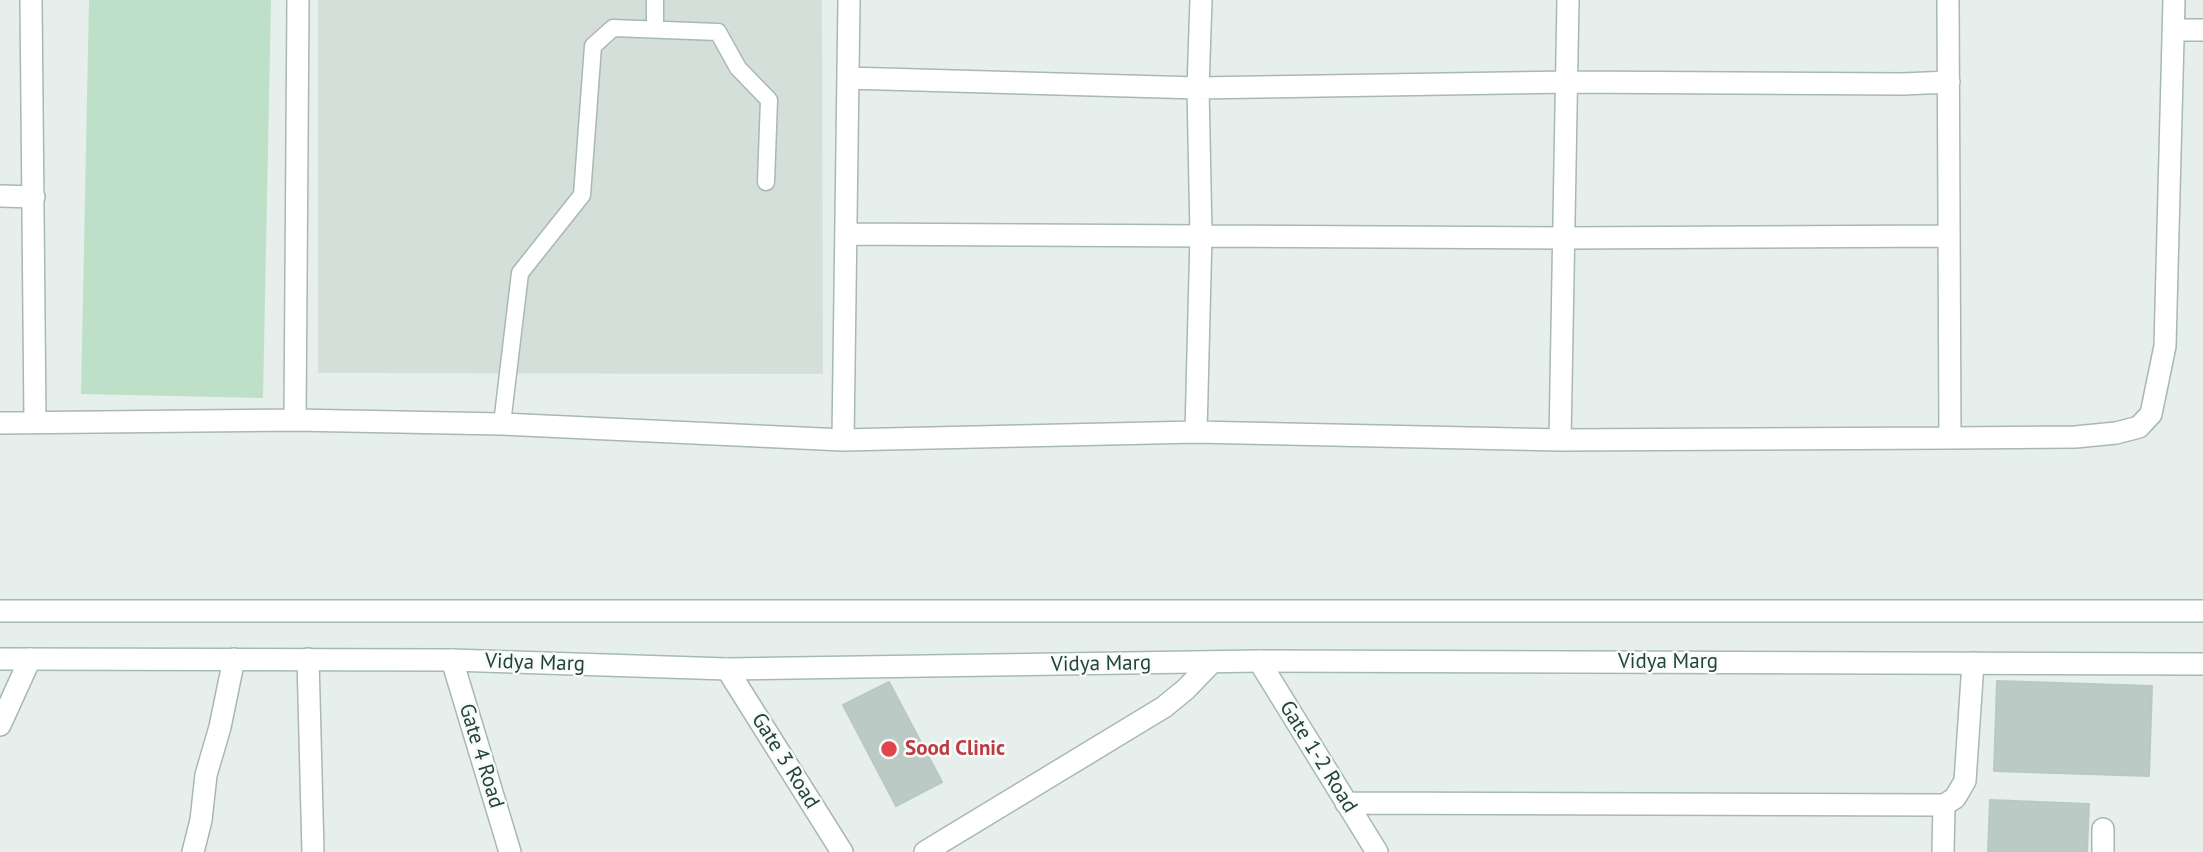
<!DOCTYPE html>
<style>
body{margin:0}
canvas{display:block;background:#e6efeb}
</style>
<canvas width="2203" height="852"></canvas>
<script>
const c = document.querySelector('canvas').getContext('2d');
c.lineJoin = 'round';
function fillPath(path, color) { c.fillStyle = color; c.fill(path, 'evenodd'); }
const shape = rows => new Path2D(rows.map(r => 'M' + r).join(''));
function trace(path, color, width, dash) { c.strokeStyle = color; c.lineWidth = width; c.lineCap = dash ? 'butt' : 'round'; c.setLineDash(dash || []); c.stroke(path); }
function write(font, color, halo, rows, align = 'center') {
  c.font = font + ' "PT Sans",sans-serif'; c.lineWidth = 5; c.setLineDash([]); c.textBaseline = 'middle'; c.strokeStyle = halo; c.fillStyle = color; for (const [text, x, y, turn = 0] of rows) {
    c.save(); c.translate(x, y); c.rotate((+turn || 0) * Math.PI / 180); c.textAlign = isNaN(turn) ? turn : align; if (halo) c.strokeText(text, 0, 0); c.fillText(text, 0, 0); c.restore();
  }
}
fillPath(shape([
 [318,0,822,0,823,374,318,373]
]), '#d4dfda');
fillPath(shape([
 [89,0,271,0,263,398,81,394]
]), '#bfe0c8');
const building = shape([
 [1997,681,2152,686,2149,776,1994,771,1997,681],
 [889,682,942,782,896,806,843,705,889,682],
 [1990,800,2089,804,2087,852,1988,852,1990,800]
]);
fillPath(building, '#bbcac4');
trace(building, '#b8c9c2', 2);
const service = shape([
 [655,0,655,28],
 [502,424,520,273,582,195,593,46,613,28,718,32,738,68,769,100,766,182]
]);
const minor = shape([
 [31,0,35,422],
 [1948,0,1950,438,2075,437,2116,433,2139,427,2151,414,2165,346,2174,0],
 [2175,30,2203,30],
 [848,78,1198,88,1568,82,1903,84,1949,82],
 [0,196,34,197],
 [846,234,1565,238,1949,236],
 [295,420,298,0],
 [0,423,295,420,502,424,843,440,1196,432,1560,440,1950,438],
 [1196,432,1201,235,1198,88,1201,0],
 [843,440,849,0],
 [1560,440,1568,0],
 [308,659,313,852],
 [452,660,510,852],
 [1259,661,1377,852],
 [727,669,842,852],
 [0,725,30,659],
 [1346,803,1944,805],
 [193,852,201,820,206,775,220,727,234,659],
 [925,852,1164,707,1186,689,1212,662],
 [1943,852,1944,805,1955,798,1965,781,1973,663],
 [2103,852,2103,829]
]);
const secondary = shape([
 [0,611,2203,611],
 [0,659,452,660,727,669,1259,661,2203,664]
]);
trace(service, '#a8b8b2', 19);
trace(minor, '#a8b8b2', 24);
trace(secondary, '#a4bbb3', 24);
trace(service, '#fff', 16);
trace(minor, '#fff', 21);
trace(secondary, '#fff', 21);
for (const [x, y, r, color] of [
 [889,749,9,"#e0444e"]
]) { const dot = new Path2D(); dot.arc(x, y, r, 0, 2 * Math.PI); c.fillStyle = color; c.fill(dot); trace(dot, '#f7fbf9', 2.5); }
write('21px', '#24423a', '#f7fbf9', [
 ["Vidya Marg",1668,662],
 ["Vidya Marg",535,663,2],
 ["Vidya Marg",1101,664,-1],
 ["Gate 4 Road",481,756,73],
 ["Gate 1-2 Road",1318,757,58],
 ["Gate 3 Road",785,761,58]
]);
write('bold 21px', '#be3a42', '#f7fbf9', [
 ["Sood Clinic",905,749]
], 'left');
</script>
